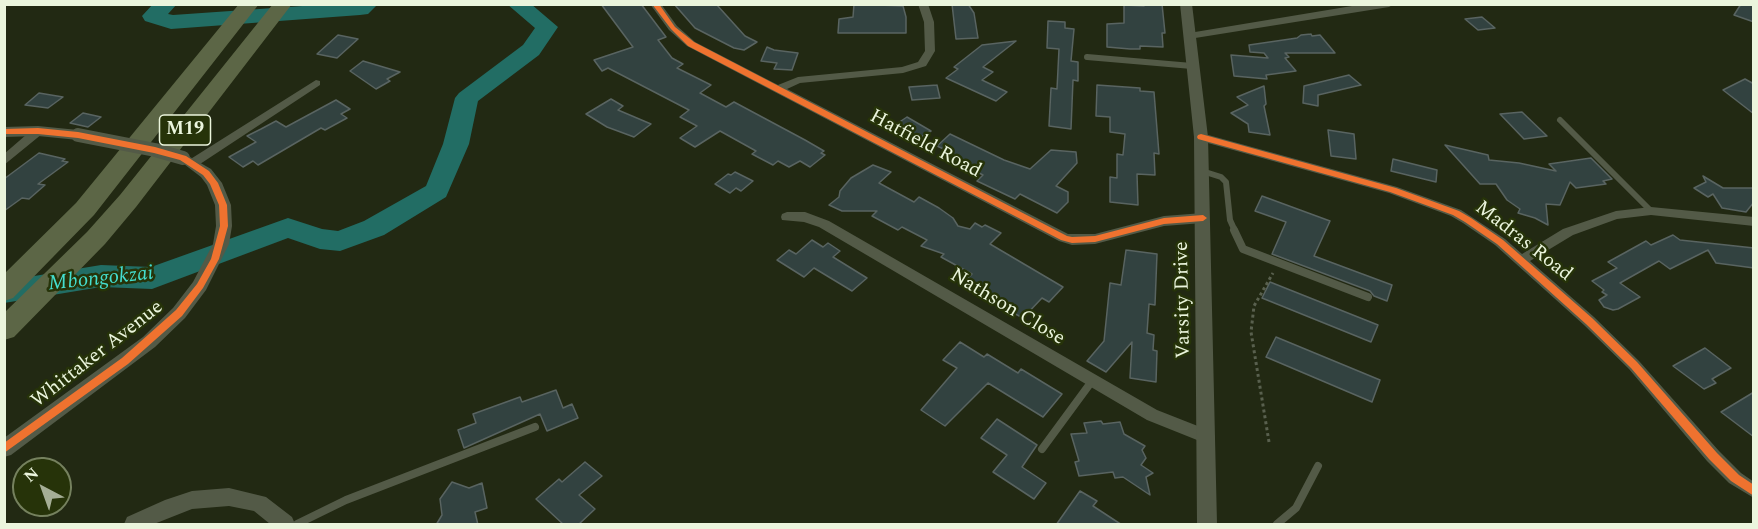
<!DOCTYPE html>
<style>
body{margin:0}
#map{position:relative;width:1758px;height:529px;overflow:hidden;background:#222913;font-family:Spectral,serif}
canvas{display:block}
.frame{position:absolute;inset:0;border:6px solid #ebf5dd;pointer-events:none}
.north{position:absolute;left:12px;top:457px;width:60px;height:60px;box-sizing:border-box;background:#263309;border:2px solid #75815e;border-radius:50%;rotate:319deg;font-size:16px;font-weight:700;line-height:24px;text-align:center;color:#ebf5dd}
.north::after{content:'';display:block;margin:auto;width:21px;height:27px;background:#a5ae96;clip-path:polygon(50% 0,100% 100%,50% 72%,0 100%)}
</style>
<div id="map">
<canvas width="1758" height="529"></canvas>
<div class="frame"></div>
<div class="north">N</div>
</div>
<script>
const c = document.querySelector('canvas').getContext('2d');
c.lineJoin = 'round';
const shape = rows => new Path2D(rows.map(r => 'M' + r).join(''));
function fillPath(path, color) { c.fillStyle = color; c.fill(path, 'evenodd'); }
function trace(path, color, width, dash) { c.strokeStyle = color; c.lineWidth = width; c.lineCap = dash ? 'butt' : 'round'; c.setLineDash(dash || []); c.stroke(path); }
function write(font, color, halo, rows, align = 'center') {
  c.font = font + ' Spectral,serif'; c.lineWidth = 5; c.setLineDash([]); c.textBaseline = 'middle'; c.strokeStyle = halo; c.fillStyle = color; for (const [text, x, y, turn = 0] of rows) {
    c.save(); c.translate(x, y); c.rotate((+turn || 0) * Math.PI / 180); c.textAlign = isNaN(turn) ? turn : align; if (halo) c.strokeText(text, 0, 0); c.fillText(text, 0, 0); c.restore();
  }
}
fillPath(shape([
 [153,4,177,4,168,14,173,15,331,4,378,4,368,14,360,15,171,29,145,21,142,16,153,4],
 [507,4,531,4,558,27,539,55,478,101,469,144,446,197,384,235,340,251,320,249,288,238,152,289,101,287,4,303,4,281,101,265,151,267,288,218,322,229,338,231,364,221,426,186,443,144,455,98,459,93,523,45,535,28,507,4]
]), '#226d64');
const building = shape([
 [601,4,641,4,666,37,658,40,672,58,683,64,677,68,711,85,700,93,726,107,734,102,805,140,824,151,821,153,825,155,810,167,800,161,789,167,778,161,773,165,752,154,756,151,720,131,695,147,680,138,697,126,680,117,689,110,608,68,602,71,594,60,633,47,601,4],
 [674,4,716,4,745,36,757,42,744,50,734,48,695,28,674,4],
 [854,4,903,6,906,17,906,33,838,33,839,19,853,17,854,4],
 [952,4,968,4,974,13,978,38,956,39,952,4],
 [1144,4,1162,4,1165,33,1162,33,1163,47,1140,46,1140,49,1130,49,1107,47,1107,24,1124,23,1124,5,1144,6,1144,4],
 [1741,4,1754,4,1754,22,1734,15,1741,4],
 [1482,17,1495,28,1478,30,1465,19,1482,17],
 [1048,21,1065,22,1065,28,1074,29,1071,61,1078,62,1078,81,1073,80,1071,129,1049,126,1051,88,1057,89,1059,49,1047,48,1048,21],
 [1311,34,1312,36,1320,35,1335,53,1285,53,1289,57,1285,58,1296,71,1266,75,1267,79,1234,76,1231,55,1268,58,1264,53,1250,52,1249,45,1297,38,1301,35,1311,34],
 [338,35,358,39,337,58,317,54,338,35],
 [1016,41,983,67,993,72,982,80,1007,92,996,101,946,78,958,69,954,67,982,45,1016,41],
 [767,47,774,50,798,53,792,70,774,69,777,63,761,61,767,47],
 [363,61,400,72,387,79,390,81,376,89,350,71,363,61],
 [1349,75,1361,85,1318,95,1318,106,1303,103,1304,86,1349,75],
 [1745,79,1754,84,1754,114,1723,90,1745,79],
 [937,85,940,98,912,100,909,87,937,85],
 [1097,85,1140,88,1140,91,1154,92,1159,154,1154,153,1155,175,1137,174,1138,205,1110,202,1110,177,1117,178,1117,154,1123,155,1125,134,1110,132,1110,117,1096,116,1097,85],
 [1264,86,1266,104,1264,106,1270,135,1249,132,1248,124,1231,113,1248,105,1237,97,1264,86],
 [39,93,63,97,48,108,25,105,39,93],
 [611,99,623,106,618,110,651,124,634,137,607,127,586,114,611,99],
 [336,100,350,109,341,114,347,118,325,130,321,128,258,165,253,161,243,167,229,157,256,142,247,136,261,129,276,121,286,127,336,100],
 [1522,112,1547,136,1524,139,1500,114,1522,112],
 [83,113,101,117,88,127,70,123,83,113],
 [907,117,931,131,918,139,895,125,907,117],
 [1328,130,1354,134,1356,159,1331,156,1328,130],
 [950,134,1004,160,1030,169,1051,150,1076,152,1077,163,1056,186,1068,192,1068,202,1057,213,1020,194,1015,199,977,181,983,175,944,155,948,151,937,146,950,134],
 [1445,145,1488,155,1489,160,1519,163,1556,171,1549,164,1591,158,1612,179,1603,181,1606,184,1576,188,1570,182,1560,205,1546,204,1548,225,1535,218,1518,213,1520,209,1507,200,1496,184,1480,184,1445,145],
 [39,153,65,159,62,161,68,162,38,184,45,185,29,199,22,198,4,211,4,179,39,153],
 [1393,159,1437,170,1436,182,1391,171,1393,159],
 [873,165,891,172,879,183,914,202,919,197,939,208,953,218,958,226,970,229,975,223,982,227,985,225,1001,233,990,244,1063,287,1049,302,1042,298,1023,318,961,285,972,274,941,257,944,254,921,246,927,240,902,227,898,230,872,216,877,211,842,211,829,205,839,197,840,191,851,178,873,165],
 [735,172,753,181,741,191,736,188,730,193,715,184,728,174,731,175,735,172],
 [1703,176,1723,188,1754,188,1754,202,1746,212,1722,208,1713,194,1708,197,1694,188,1706,182,1703,176],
 [1262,196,1330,221,1314,256,1392,285,1387,301,1374,296,1370,291,1272,254,1286,222,1255,211,1262,196],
 [1673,235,1680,240,1754,248,1754,268,1716,263,1708,250,1670,269,1659,261,1620,283,1640,297,1618,309,1613,310,1604,307,1599,300,1607,295,1602,292,1604,290,1592,281,1617,268,1608,262,1646,241,1651,245,1673,235],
 [812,240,823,247,828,243,840,251,833,257,867,278,852,291,814,268,804,277,777,260,789,250,796,254,812,240],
 [1126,250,1157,254,1155,305,1149,304,1147,333,1154,335,1153,350,1157,351,1156,382,1130,378,1132,342,1106,372,1087,361,1104,341,1110,283,1121,285,1126,250],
 [1270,282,1378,325,1371,342,1262,298,1270,282],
 [1276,337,1380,380,1372,402,1266,357,1276,337],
 [960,342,984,357,987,354,1018,373,1021,369,1062,394,1043,417,988,383,945,426,921,410,957,368,943,360,960,342],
 [1705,348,1731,368,1712,379,1716,383,1704,389,1673,366,1705,348],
 [556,390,563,408,572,404,578,418,547,431,540,414,464,448,458,430,476,423,473,414,520,397,522,402,556,390],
 [1754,392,1754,437,1721,412,1754,392],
 [997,419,1037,445,1022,467,1046,483,1034,499,993,472,1007,455,981,438,997,419],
 [1101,421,1103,424,1120,422,1124,434,1145,446,1142,450,1146,458,1141,465,1153,473,1146,477,1150,495,1123,477,1115,478,1113,472,1079,476,1075,462,1079,461,1071,434,1087,433,1084,423,1101,421],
 [585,462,602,476,579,495,595,509,578,525,564,525,536,499,559,479,562,482,585,462],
 [452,482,469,488,482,483,487,508,475,512,478,525,436,525,442,515,440,499,452,482],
 [1080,491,1097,501,1093,506,1122,525,1056,525,1080,491]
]);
fillPath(building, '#324240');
trace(building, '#596461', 1.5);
trace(shape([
 [1269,442,1251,332,1254,306,1273,273]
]), '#59604e', 3, [3, 3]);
trace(shape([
 [1087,57,1192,66],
 [1560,120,1651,211],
 [1202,171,1221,177,1226,182,1230,220,1235,231]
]), '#535a47', 6);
trace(shape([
 [1234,230,1243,249,1368,297],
 [1042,449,1092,381],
 [297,524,346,500,535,427],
 [1277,524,1296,508,1318,466]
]), '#535a47', 8);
fillPath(shape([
 [650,4,661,4,677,26,695,42,778,85,798,77,902,67,918,62,925,51,924,22,918,4,928,4,934,22,935,51,926,66,903,73,800,83,787,89,1068,234,1095,234,1164,216,1203,213,1209,218,1203,223,1164,226,1095,244,1072,245,1059,241,687,46,669,30,650,4],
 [1364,4,1394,4,1389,7,1189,39,1184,36,1189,33,1364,4],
 [316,80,320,81,320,85,197,166,189,166,187,163,189,160,316,80],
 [38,127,42,128,44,131,42,134,4,165,4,154,34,128,38,127],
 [1201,133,1397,187,1461,210,1505,239,1522,254,1563,229,1616,211,1651,207,1754,217,1754,226,1651,215,1617,219,1573,235,1530,261,1594,317,1639,361,1719,451,1741,473,1754,482,1754,498,1729,483,1707,461,1629,369,1584,325,1495,245,1463,223,1451,216,1389,193,1197,140,1195,137,1201,133],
 [787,212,805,212,829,221,1157,410,1213,432,1215,437,1213,442,1207,444,1147,420,819,227,804,222,782,220,781,217,782,214,787,212]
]), '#535a47');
fillPath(shape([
 [1180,4,1192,4,1208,137,1217,524,1197,524,1194,137,1180,4],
 [38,126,78,130,85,135,78,140,38,136,4,137,4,127,38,126],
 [183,153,211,169,222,183,231,205,232,226,229,244,206,290,185,318,155,347,11,455,4,457,4,438,143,337,173,308,193,282,213,244,216,226,215,205,207,185,201,177,176,158,183,153],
 [229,488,266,497,292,517,295,524,270,524,254,511,229,506,192,509,154,524,124,524,127,517,165,500,192,491,229,488]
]), '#535a47');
fillPath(shape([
 [239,4,259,4,94,215,13,298,4,301,4,274,76,203,239,4],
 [273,4,292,4,136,207,105,244,14,337,4,340,4,313,87,232,120,195,273,4]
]), '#5c6646');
trace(shape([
 [78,135,155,150,183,158]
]), '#535a47', 14);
fillPath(shape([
 [652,4,659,4,675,27,694,42,1067,236,1072,237,1095,236,1164,218,1203,215,1207,218,1203,221,1164,224,1095,242,1072,243,1061,240,688,46,671,29,652,4],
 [38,128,78,132,155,147,186,156,209,171,218,183,227,205,228,226,219,259,203,288,182,316,128,364,4,453,4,443,122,358,176,310,197,284,211,259,220,226,219,205,210,184,203,175,180,160,154,153,78,138,38,134,4,134,4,129,38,128],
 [1201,134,1396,188,1459,211,1471,218,1503,240,1592,318,1637,362,1717,453,1739,475,1754,485,1754,496,1731,481,1709,459,1631,368,1586,324,1497,244,1465,222,1453,215,1390,192,1198,139,1197,137,1198,135,1201,134]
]), '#ef722f');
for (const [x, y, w] of [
 [185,130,51]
]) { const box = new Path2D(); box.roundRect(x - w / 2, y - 15, w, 30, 4.5); c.fillStyle = '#263309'; c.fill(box); trace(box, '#ebf5dd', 1.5); }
write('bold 18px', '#ebf5dd', null, [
 ["M19",185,130]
]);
write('20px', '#ebf5dd', '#263309', [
 ["Hatfield Road",925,145,28],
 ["Madras Road",1523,242,38],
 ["Varsity Drive",1184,300,-91],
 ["Nathson Close",1007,308,31],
 ["Whittaker Avenue",98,355,-38]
]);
write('italic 21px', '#44decf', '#263309', [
 ["Mbongokzai",101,280,-6]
]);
</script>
